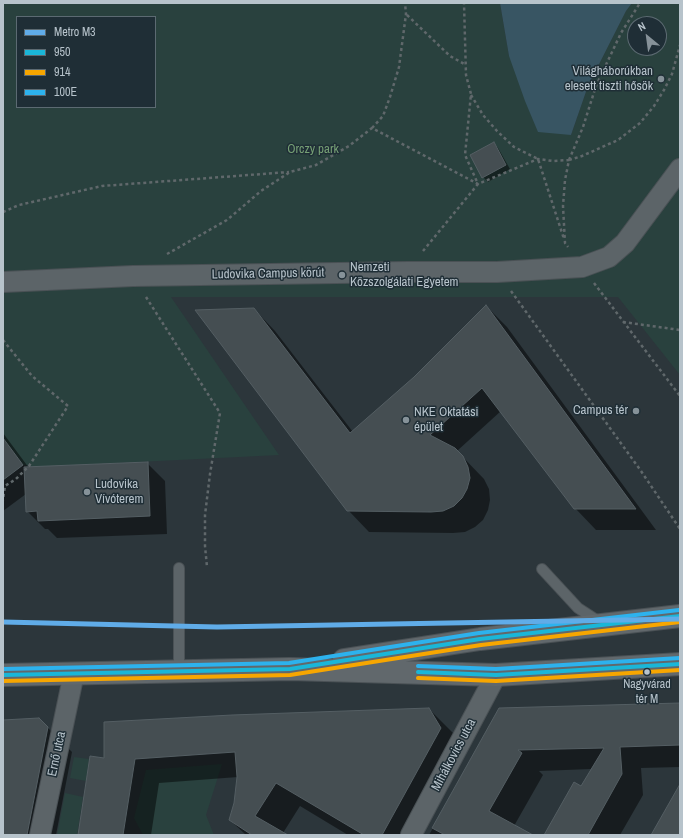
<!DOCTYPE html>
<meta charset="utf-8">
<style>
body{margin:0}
#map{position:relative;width:683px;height:838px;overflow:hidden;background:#2c363b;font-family:"Archivo Narrow",sans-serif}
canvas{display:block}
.frame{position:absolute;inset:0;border:4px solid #b7c3cb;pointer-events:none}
.legend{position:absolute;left:16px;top:16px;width:140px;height:92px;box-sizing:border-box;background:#1f2e36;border:1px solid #5c6a72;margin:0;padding:5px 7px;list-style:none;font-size:12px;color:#b7c3cb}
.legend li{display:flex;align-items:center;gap:8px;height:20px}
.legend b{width:20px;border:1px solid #5c6a72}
.north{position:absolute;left:627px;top:16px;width:40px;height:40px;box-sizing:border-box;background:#1f2e36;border:1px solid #5c6a72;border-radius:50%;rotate:331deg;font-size:11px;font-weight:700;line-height:16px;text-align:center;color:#b7c3cb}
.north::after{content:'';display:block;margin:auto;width:14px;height:18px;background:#869299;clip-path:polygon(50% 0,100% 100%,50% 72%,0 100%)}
</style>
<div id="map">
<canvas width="683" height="838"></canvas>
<div class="frame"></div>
<ul class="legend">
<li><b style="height:5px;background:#60ace8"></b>Metro M3</li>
<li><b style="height:5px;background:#1ab6d8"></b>950</li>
<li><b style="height:5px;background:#f7a600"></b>914</li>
<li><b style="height:5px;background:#2db2ed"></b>100E</li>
</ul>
<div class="north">N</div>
</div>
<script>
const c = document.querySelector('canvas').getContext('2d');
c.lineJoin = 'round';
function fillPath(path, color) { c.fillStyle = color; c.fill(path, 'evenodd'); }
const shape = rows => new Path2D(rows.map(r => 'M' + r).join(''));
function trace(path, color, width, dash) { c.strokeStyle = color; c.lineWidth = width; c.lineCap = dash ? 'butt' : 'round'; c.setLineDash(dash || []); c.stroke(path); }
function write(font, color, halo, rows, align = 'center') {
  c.font = font + ' "Archivo Narrow",sans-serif'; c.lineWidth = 3; c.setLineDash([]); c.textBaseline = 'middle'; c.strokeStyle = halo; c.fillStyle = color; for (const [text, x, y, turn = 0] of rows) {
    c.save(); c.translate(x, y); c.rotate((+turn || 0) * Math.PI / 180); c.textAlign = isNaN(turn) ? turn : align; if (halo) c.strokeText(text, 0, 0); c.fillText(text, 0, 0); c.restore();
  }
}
fillPath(shape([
 [3,3,500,3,509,56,571,135,588,86,626,11,632,3,680,3,680,375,618,297,171,297,279,455,37,467,23,465,3,438],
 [17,17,155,17,155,107,17,107],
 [635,24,659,24,659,48,635,48],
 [74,757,89,759,86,781,70,778],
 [222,764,206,815,214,835,143,835,134,818,146,770],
 [65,793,83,797,77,835,57,835]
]), '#29413e');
fillPath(shape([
 [500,3,632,3,626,11,588,86,571,135,538,132,525,101,509,56]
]), '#385563');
fillPath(shape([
 [494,143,498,148,510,169,488,182,483,177],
 [486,306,507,327,656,530,596,530,575,508,501,411,457,451,484,479,489,489,490,500,488,510,483,520,475,527,465,532,453,533,369,532,348,510,254,309,275,331,353,432,415,378],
 [3,433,29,468,147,463,165,481,167,534,57,538,48,529,45,529,27,511,26,494,3,511],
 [680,704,680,767,641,768,643,795,620,835,545,835,581,788,592,769,539,771,543,775,514,826,531,835,429,835,500,709],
 [429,709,453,733,464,753,419,835,348,835,300,806,283,833,286,835,246,835,230,820,235,803,238,777,159,783,151,835,79,835,105,759],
 [3,721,48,728,72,752,56,835,3,835]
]), '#0007');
const building = shape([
 [494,142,506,165,482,178,470,155,494,142],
 [486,305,636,509,574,509,482,388,430,435,455,448,463,456,468,467,470,478,467,489,462,498,454,506,443,511,431,512,347,511,195,310,254,308,350,433,414,377,486,305],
 [3,438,23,465,3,480,3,438],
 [148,462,150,516,38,521,37,511,26,512,24,467,148,462],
 [680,703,680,745,620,747,622,774,588,835,544,835,574,782,581,786,604,748,518,750,522,753,489,811,533,835,445,835,432,828,499,708,680,703],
 [429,708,441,728,382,835,364,835,276,783,255,816,288,835,252,835,229,820,234,803,237,777,235,752,135,759,123,835,78,835,90,756,104,758,104,722,232,715,429,708],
 [39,718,48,727,27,835,3,835,3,720,39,718],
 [680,784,680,835,651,835,680,784]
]);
fillPath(building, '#454e52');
trace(building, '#545e63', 1);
const lane = shape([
 [542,569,578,608,601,623],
 [179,671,179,568]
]);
const street = shape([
 [3,282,133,276,406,272,497,272,582,267,609,257,625,243,680,169],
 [40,835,74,673],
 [411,835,496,675]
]);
const secondary = shape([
 [344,660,480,639,680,616],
 [3,675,290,669,496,675,680,664]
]);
trace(lane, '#4a5155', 12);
trace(street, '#4a5155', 22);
trace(secondary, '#4a5155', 24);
trace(shape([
 [407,15,450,56,466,65],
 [471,95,483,115,497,131,514,147,538,159,564,239],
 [372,128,383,116,390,97,399,67,406,14,405,3],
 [569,160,583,127,596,86,621,33,640,3],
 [569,160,582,156,618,140,640,123,654,106,664,90,672,74,680,45],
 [3,212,19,205,102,186,289,172],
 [423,251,478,184,465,155,471,94,466,75,464,3],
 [167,254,227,220,261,191,290,172,316,165,349,146,372,128,478,184,538,159,553,161,569,160,565,180,563,206,565,243,568,247],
 [594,283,680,396],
 [511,291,641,471,680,529],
 [146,297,220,413,210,474,205,515,205,546,207,567],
 [623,322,680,330],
 [3,340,32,376,68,406,29,466,16,479,5,486,3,500]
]), '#60686b', 2.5, [3, 3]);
trace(lane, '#5c6468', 10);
trace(street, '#5c6468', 20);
trace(secondary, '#61686c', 22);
trace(shape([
 [418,672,496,675,680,664],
 [3,675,290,669,480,639,680,616]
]), '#1ab6d8', 4);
trace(shape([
 [418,678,496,681,680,670],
 [3,681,290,675,481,645,680,622]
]), '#f7a600', 4);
trace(shape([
 [418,666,496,669,680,658],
 [3,669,289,663,479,633,679,610]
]), '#2db2ed', 4);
trace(shape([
 [3,622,217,627,680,619]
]), '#60ace8', 5);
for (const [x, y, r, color] of [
 [661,79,4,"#869299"],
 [342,275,4,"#869299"],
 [636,411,4,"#869299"],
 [406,420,4,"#869299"],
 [87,492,4,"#869299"],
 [647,672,3.5,"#b7c3cb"]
]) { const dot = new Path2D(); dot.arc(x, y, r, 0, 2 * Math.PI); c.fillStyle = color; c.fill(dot); trace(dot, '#1f2e36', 1.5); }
write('12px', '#b7c3cb', '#1f2e36', [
 ["Nagyvárad",647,685],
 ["tér M",647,700]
]);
write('13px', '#b7c3cb', '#1f2e36', [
 ["Világháborúkban",653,72,"right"],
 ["elesett tiszti hősök",653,87,"right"],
 ["Nemzeti",350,268],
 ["Közszolgálati Egyetem",350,283],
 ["Campus tér",628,411,"right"],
 ["NKE Oktatási",414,413],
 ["épület",414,428],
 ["Ludovika",95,485],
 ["Vívóterem",95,500]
], 'left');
write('13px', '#76a075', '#1f2e36', [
 ["Orczy park",313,150]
]);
write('13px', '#b7c3cb', '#1f2e36', [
 ["Ludovika Campus körút",268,274,-1],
 ["Ernő utca",57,754,-78],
 ["Mihálkovics utca",454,755,-62]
]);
</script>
